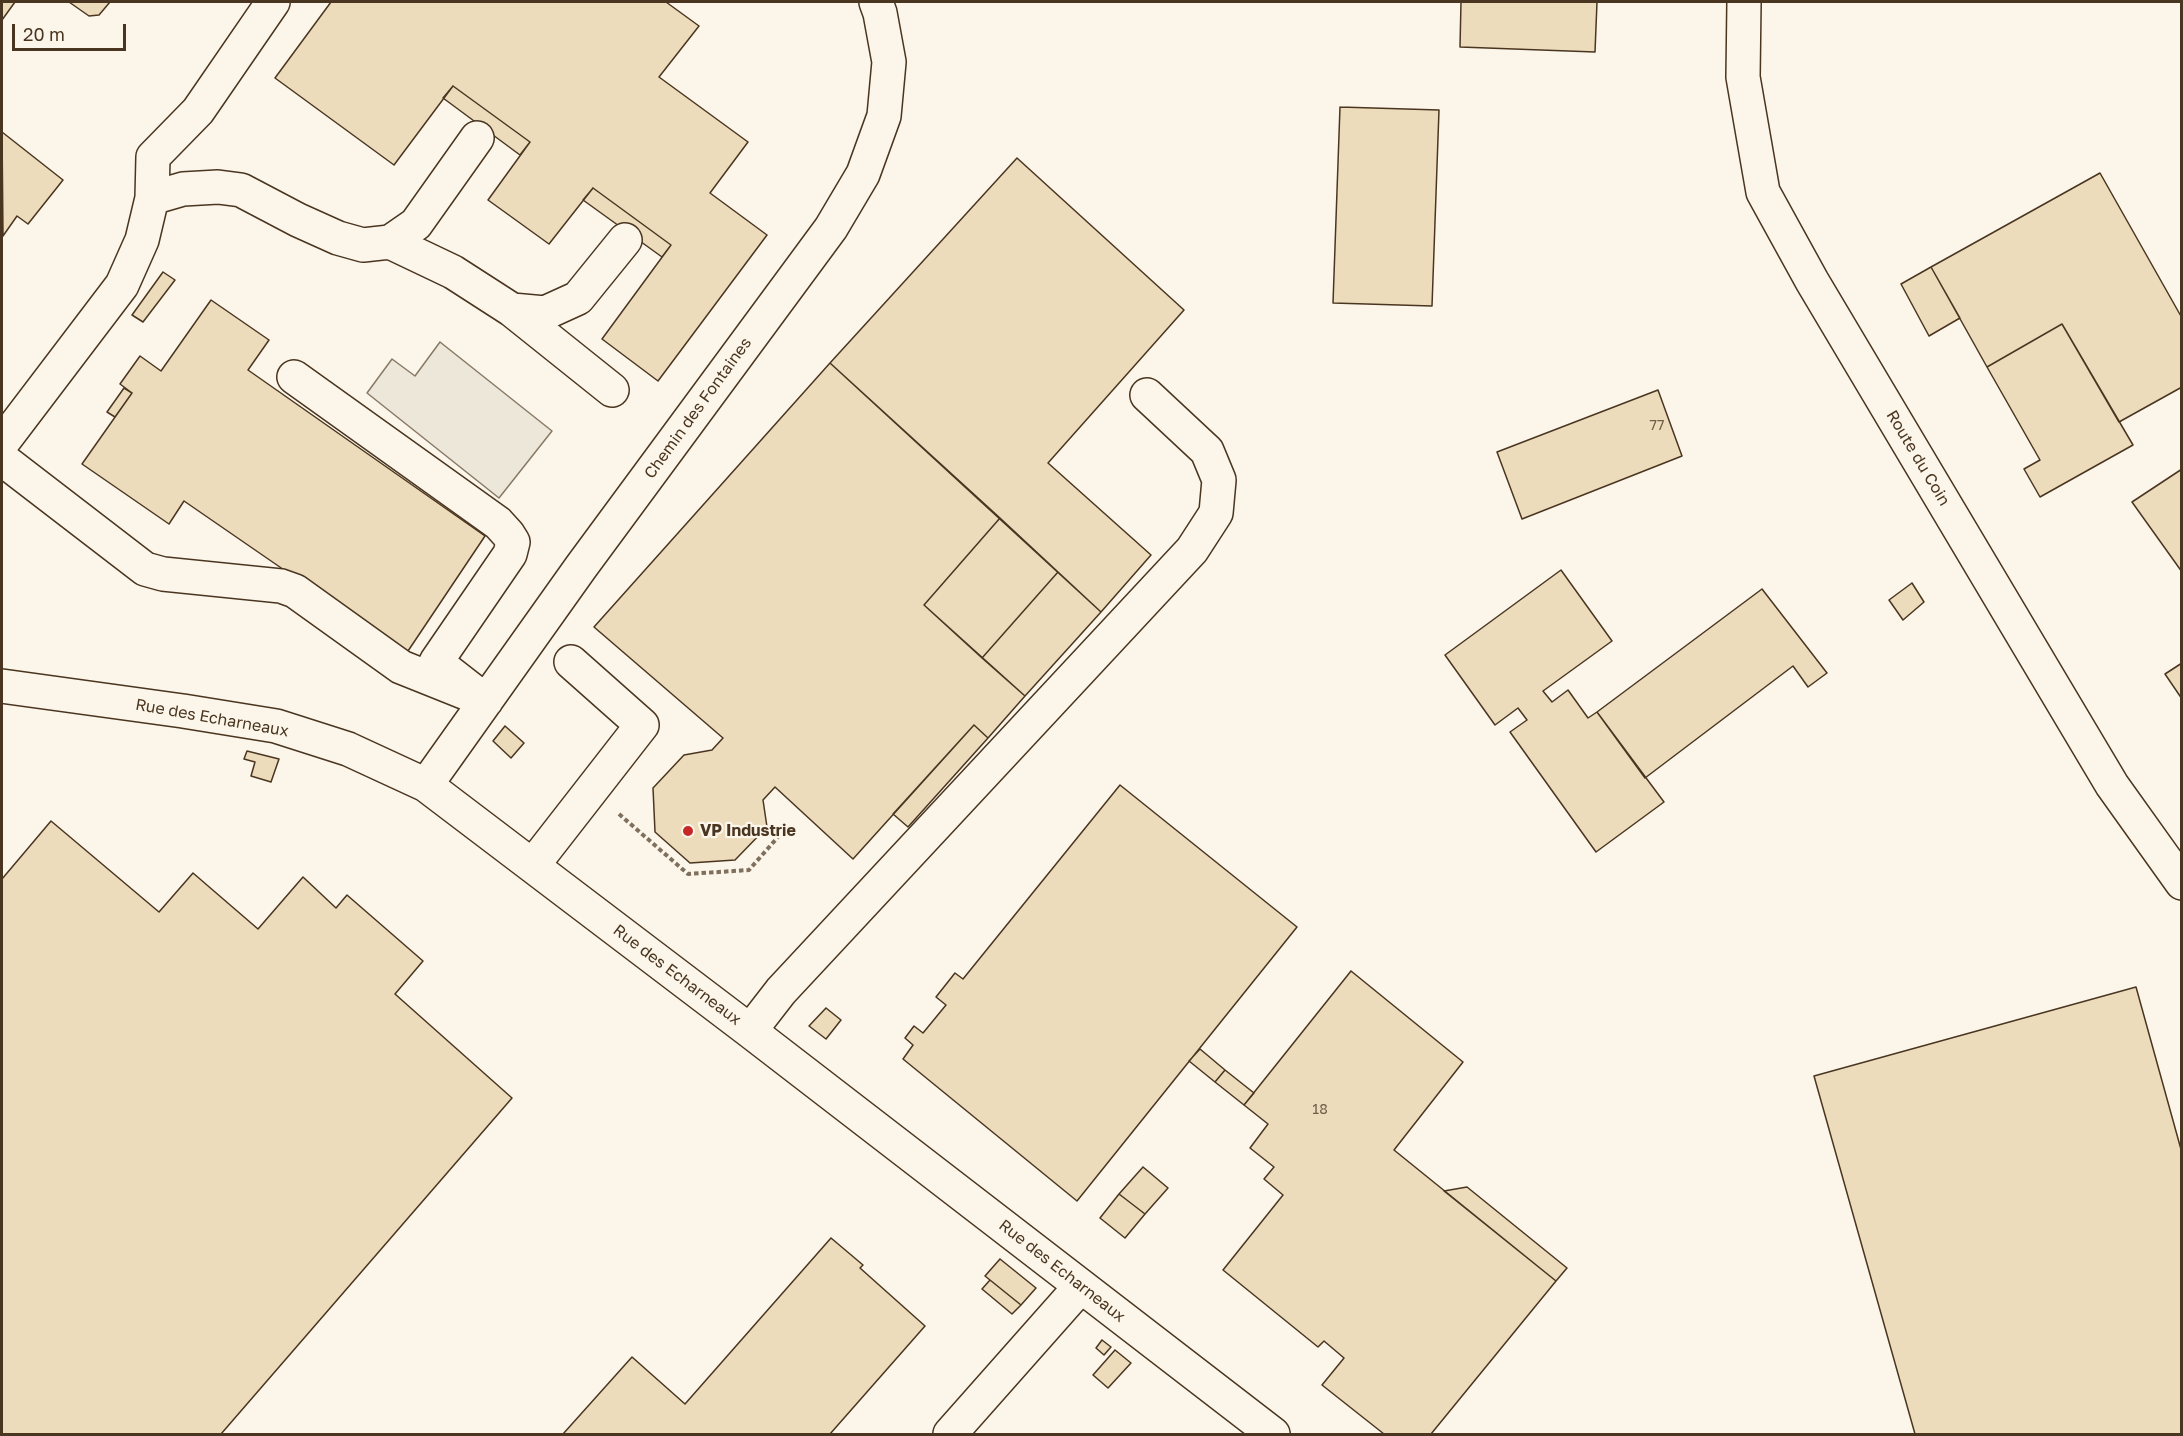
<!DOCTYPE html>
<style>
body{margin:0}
#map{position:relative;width:2183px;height:1436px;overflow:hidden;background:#fbf6e9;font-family:"Golos Text",sans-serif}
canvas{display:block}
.frame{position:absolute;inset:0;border:3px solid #4a3520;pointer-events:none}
.scale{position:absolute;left:12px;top:24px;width:114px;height:27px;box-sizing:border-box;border:3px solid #4a3520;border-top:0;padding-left:8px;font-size:18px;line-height:21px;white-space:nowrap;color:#4a3520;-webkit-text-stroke:4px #fbf6e9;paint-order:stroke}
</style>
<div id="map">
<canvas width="2183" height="1436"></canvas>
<div class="frame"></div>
<div class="scale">20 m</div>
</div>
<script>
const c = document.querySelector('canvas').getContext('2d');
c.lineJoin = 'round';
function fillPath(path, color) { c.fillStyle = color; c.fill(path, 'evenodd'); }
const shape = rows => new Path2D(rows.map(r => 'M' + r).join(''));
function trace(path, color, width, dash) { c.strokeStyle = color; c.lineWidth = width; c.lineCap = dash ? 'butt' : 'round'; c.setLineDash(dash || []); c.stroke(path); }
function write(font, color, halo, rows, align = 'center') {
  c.font = font + ' "Golos Text",sans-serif'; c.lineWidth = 4.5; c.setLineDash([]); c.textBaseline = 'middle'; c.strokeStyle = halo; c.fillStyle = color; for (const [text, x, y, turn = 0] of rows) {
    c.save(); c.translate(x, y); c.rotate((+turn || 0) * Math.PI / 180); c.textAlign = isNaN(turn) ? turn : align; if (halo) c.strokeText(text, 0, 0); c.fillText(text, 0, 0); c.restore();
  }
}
const parking = shape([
 [440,342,552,431,499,498,367,393,392,359,415,376,440,342]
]);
fillPath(parking, '#ede7d9');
trace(parking, '#887966', 1.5);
const building = shape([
 [2,2,15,2,2,20,2,2],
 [69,2,110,2,99,15,89,16,69,2],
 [331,2,666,2,699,26,659,77,748,142,710,193,767,235,658,381,602,339,671,245,593,188,549,244,488,200,530,142,453,86,394,165,275,78,331,2],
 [1461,2,1597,2,1595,52,1460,47,1461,2],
 [453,86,530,142,520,155,443,98,453,86],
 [1340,107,1439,110,1432,306,1333,303,1340,107],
 [2,132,63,180,28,224,17,216,3,236,2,132],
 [1017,158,1184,310,1048,463,1151,555,1101,612,830,363,1017,158],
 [2100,173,2182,318,2182,387,2119,422,2062,324,1987,367,1931,267,2100,173],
 [593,188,671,245,662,257,583,200,593,188],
 [1931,267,1960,318,1929,336,1901,284,1931,267],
 [163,272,175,280,143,322,132,315,163,272],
 [211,300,269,340,248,370,485,536,406,654,184,501,169,524,82,464,132,393,120,384,140,356,161,371,211,300],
 [2062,324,2133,445,2040,497,2024,469,2040,460,1987,367,2062,324],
 [830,363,1000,518,924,605,1025,696,988,738,974,725,853,859,775,787,763,800,767,827,735,860,690,863,655,832,653,788,684,755,712,750,723,738,594,627,830,363],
 [124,388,132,393,115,417,107,412,124,388],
 [1658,390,1682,456,1522,519,1497,452,1658,390],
 [2182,469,2182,572,2132,502,2182,469],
 [1000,518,1058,572,982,658,924,605,1000,518],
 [1561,570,1612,641,1543,691,1552,702,1568,690,1588,718,1597,712,1664,802,1596,852,1510,732,1527,720,1518,708,1495,725,1445,655,1561,570],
 [1058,572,1101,612,1025,696,982,658,1058,572],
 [1912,583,1924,602,1903,620,1889,600,1912,583],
 [1762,589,1827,673,1808,687,1793,666,1645,778,1597,712,1762,589],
 [2182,663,2182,699,2165,674,2182,663],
 [974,725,988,738,908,827,893,814,974,725],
 [505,726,524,743,511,758,493,741,505,726],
 [247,751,279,759,271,782,251,776,255,762,244,759,247,751],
 [1120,785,1297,927,1077,1201,903,1059,913,1045,905,1038,914,1026,923,1033,946,1005,936,997,955,973,963,979,1120,785],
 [51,821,159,912,193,873,258,929,303,877,336,908,347,895,423,961,395,994,512,1098,221,1434,2,1434,2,879,51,821],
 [1351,971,1463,1062,1394,1150,1556,1281,1431,1434,1384,1434,1322,1385,1344,1358,1324,1341,1318,1347,1223,1270,1283,1195,1264,1179,1274,1167,1250,1148,1268,1124,1244,1105,1351,971],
 [2136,987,2182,1153,2182,1434,1915,1434,1814,1076,2136,987],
 [826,1008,841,1020,826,1039,809,1026,826,1008],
 [1200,1049,1225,1070,1215,1082,1189,1061,1200,1049],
 [1225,1070,1254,1093,1244,1105,1215,1082,1225,1070],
 [1143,1167,1168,1188,1145,1214,1119,1194,1143,1167],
 [1467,1187,1567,1268,1556,1281,1444,1191,1467,1187],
 [1119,1194,1145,1214,1125,1238,1100,1218,1119,1194],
 [831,1238,863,1265,860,1268,925,1326,830,1434,563,1434,632,1357,685,1404,831,1238],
 [1000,1259,1036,1288,1021,1305,985,1276,1000,1259],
 [990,1280,1021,1305,1012,1314,982,1289,990,1280],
 [1102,1340,1111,1347,1104,1355,1096,1348,1102,1340],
 [1115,1350,1131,1363,1108,1388,1093,1375,1115,1350]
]);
fillPath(building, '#ecdcbc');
trace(building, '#4a3520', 1.5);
const minor = shape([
 [152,198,183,189,218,187,241,190,298,220,338,238,363,245,390,242,416,224,477,138],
 [390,242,453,272,512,310,545,313,578,298,625,240],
 [512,310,612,390],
 [2,443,122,285,142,240,152,198,153,157,198,111,273,2],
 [2,459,145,569,163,574,281,586,295,591,401,667,486,701,436,662,510,554,513,542,508,534,498,523,294,377],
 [2,686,183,711,276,726,348,749,426,785,750,1031,1273,1434],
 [426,785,581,567,831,228,863,174,884,116,889,62,880,13,876,2],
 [533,865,642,725,571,662],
 [750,1031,781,991,1192,550,1216,513,1219,480,1207,451,1147,395],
 [950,1434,1081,1286]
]);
const major = shape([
 [1744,2,1743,77,1763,192,1812,281,2112,785,2182,883]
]);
trace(minor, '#4a3520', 36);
trace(major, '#4a3520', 36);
trace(shape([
 [619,814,688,874,749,870,778,837]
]), '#7f6f5c', 4, [4.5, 3]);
trace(minor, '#fbf6e9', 33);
trace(major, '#fbf6e9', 33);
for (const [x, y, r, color] of [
 [688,831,6,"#c62828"]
]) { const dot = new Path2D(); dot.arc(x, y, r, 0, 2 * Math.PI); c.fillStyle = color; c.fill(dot); trace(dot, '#fbf6e9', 2); }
write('14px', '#725f47', null, [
 ["77",1657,426],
 ["18",1320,1110]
]);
write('16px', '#4a3520', '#fbf6e9', [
 ["Chemin des Fontaines",698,408,-54],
 ["Route du Coin",1918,458,59],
 ["Rue des Echarneaux",212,718,10],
 ["Rue des Echarneaux",677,975,37],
 ["Rue des Echarneaux",1062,1271,38]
]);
write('bold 16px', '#4a3520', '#fbf6e9', [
 ["VP Industrie",700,831]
], 'left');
</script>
